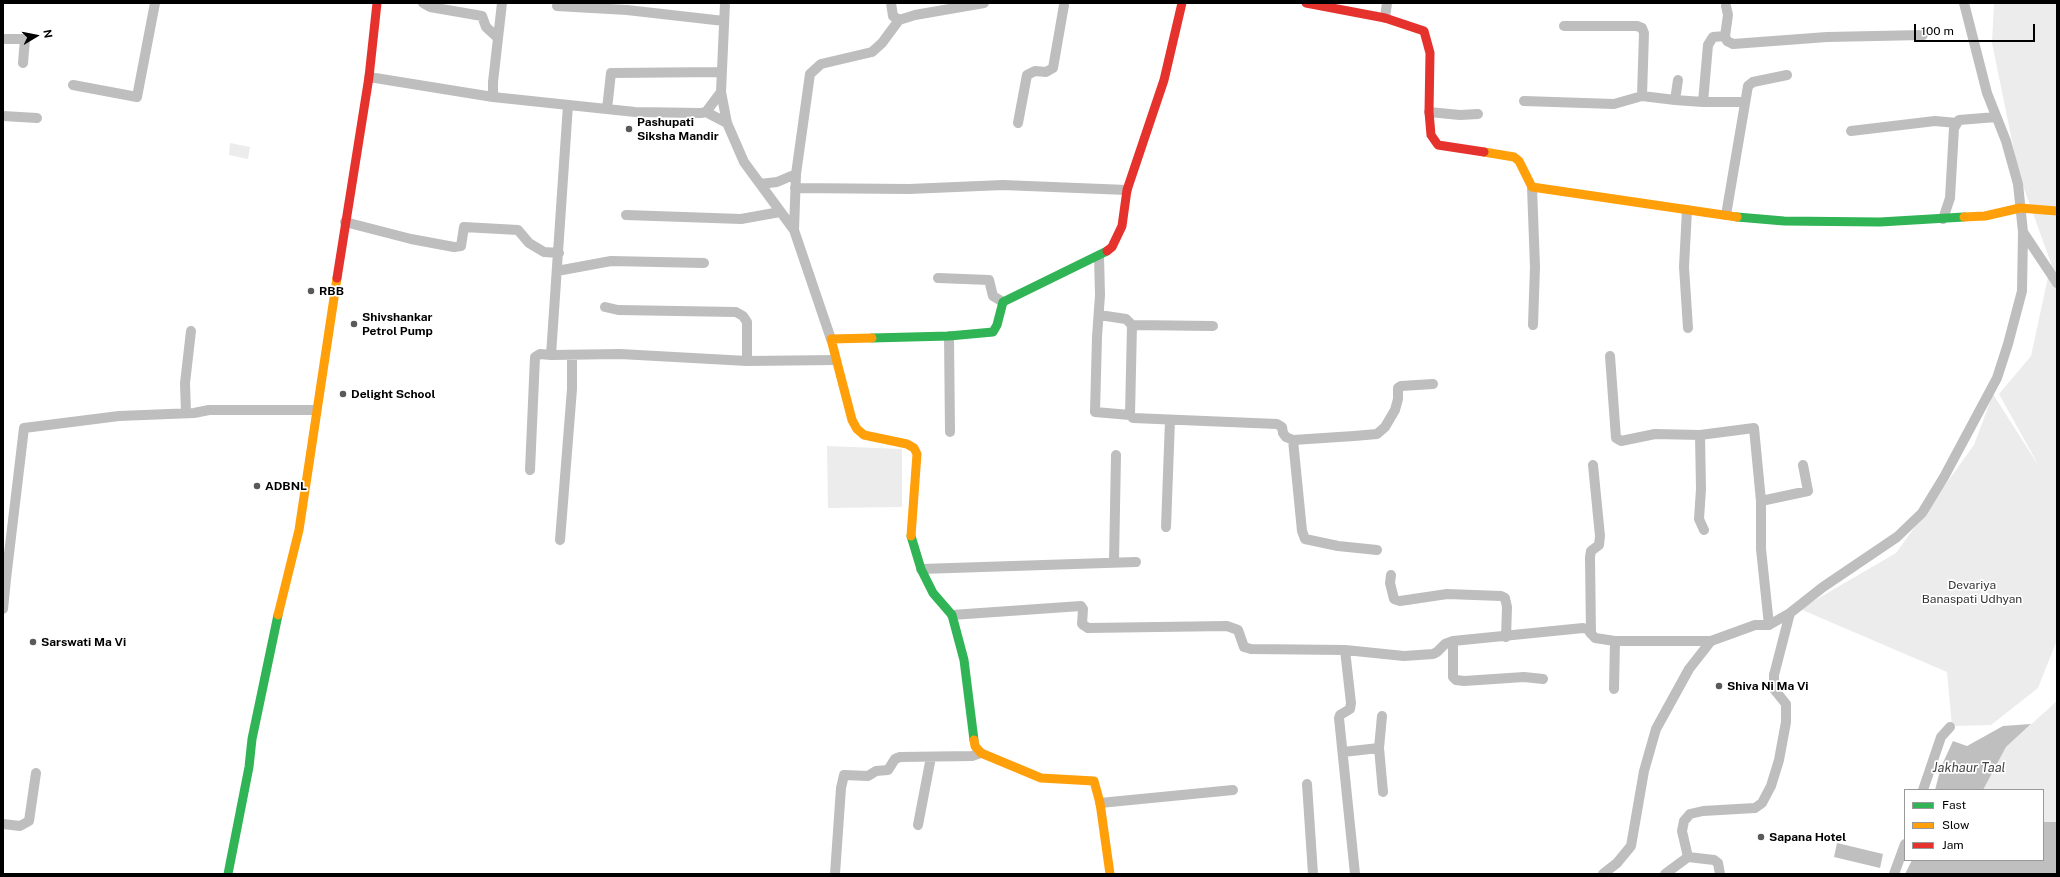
<!DOCTYPE html>
<style>
body{margin:0}
#map{position:relative;width:2060px;height:877px;overflow:hidden;background:#fff;font-family:"Public Sans",sans-serif}
canvas{display:block}
.frame{position:absolute;inset:0;border:4px solid #000;pointer-events:none}
.legend{position:absolute;left:1904px;top:789px;width:140px;height:72px;box-sizing:border-box;background:#fff;border:1px solid #999;margin:0;padding:5px 7px;list-style:none;font-size:12px;color:#000}
.legend li{display:flex;align-items:center;gap:8px;height:20px}
.legend b{width:20px;border:1px solid #999}
.north{position:absolute;left:16px;top:16px;width:40px;height:40px;-webkit-text-stroke:3px #fff;paint-order:stroke;rotate:80deg;font-size:11px;font-weight:700;line-height:16px;text-align:center;color:#000}
.north::after{content:'';display:block;margin:auto;width:14px;height:18px;background:#000;clip-path:polygon(50% 0,100% 100%,50% 72%,0 100%)}
.scale{position:absolute;left:1914px;top:24px;width:121px;height:18px;box-sizing:border-box;border:2px solid #000;border-top:0;padding-left:5px;font-size:12px;line-height:14px;white-space:nowrap;color:#000;-webkit-text-stroke:3px #fff;paint-order:stroke}
</style>
<div id="map">
<canvas width="2060" height="877"></canvas>
<div class="frame"></div>
<ul class="legend">
<li><b style="height:5px;background:#30b455"></b>Fast</li>
<li><b style="height:5px;background:#ff9f0a"></b>Slow</li>
<li><b style="height:5px;background:#e5322d"></b>Jam</li>
</ul>
<div class="north">N</div>
<div class="scale">100 m</div>
</div>
<script>
const c = document.querySelector('canvas').getContext('2d');
c.lineJoin = 'round';
function fillPath(path, color) { c.fillStyle = color; c.fill(path, 'evenodd'); }
const shape = rows => new Path2D(rows.map(r => 'M' + r).join(''));
function trace(path, color, width, dash) { c.strokeStyle = color; c.lineWidth = width; c.lineCap = dash ? 'butt' : 'round'; c.setLineDash(dash || []); c.stroke(path); }
function write(font, color, halo, rows, align = 'center') {
  c.font = font + ' "Public Sans",sans-serif'; c.lineWidth = 3.5; c.setLineDash([]); c.textBaseline = 'middle'; c.strokeStyle = halo; c.fillStyle = color; for (const [text, x, y, turn = 0] of rows) {
    c.save(); c.translate(x, y); c.rotate((+turn || 0) * Math.PI / 180); c.textAlign = isNaN(turn) ? turn : align; if (halo) c.strokeText(text, 0, 0); c.fillText(text, 0, 0); c.restore();
  }
}
fillPath(shape([
 [1994,3,2057,3,2057,640,2038,688,1991,725,1952,726,1947,672,1800,609,1896,553,1974,445,1993,394,2040,468,1999,394,2031,356,2051,263,2019,175,1992,43],
 [230,143,250,147,248,159,229,155],
 [827,446,902,449,902,507,828,508],
 [2057,701,2057,822,2043,822,2043,790,1983,790,2006,747]
]), '#ececec');
fillPath(shape([
 [2031,724,2006,747,1983,790,1935,790,1941,767,1953,741,1967,746,2003,726],
 [2043,822,2057,822,2057,874,1905,874,1912,860,2043,860],
 [1837,843,1883,854,1880,868,1834,857]
]), '#bfbfbf');
trace(shape([
 [423,3,430,7,482,16,486,27,498,38],
 [891,3,893,16,899,20],
 [1964,3,1987,93,2006,141,2018,184,2023,232,2057,283],
 [557,6,627,10,724,21],
 [1726,6,1728,15,1725,36,1713,37,1708,45,1703,102,1745,102],
 [1385,18,1387,3],
 [1564,26,1637,26,1642,28,1644,33,1642,96],
 [1725,36,1727,41,1733,44,1827,37,1923,35],
 [3,39,25,39,23,63],
 [369,77,493,97,635,112,701,113,706,112,721,92,725,3],
 [1678,80,1675,100,1703,102],
 [73,85,137,97,155,3],
 [721,92,727,123,744,162,794,230,831,339],
 [493,97,493,82,502,3],
 [1524,101,1614,104,1642,96,1675,100],
 [568,105,551,355,620,354,747,361,835,360],
 [607,109,611,73,721,72],
 [706,112,727,123],
 [1429,112,1460,115,1478,114],
 [3,116,37,118],
 [1018,123,1027,75,1035,71,1046,72,1053,68,1064,5],
 [1851,131,1935,121,1957,123],
 [760,184,777,182,796,174],
 [1532,187,1535,267,1533,325],
 [795,188,909,189,1003,185,1127,190],
 [1687,210,1684,267,1688,328],
 [626,215,741,219,780,212],
 [1726,215,1748,86,1753,82,1787,75],
 [1943,219,1950,198,1954,128,1959,120,1996,117],
 [345,222,411,239,454,247,461,246,464,227,518,230,529,243,544,252,559,253],
 [794,230,796,174,810,74,821,64,872,52,882,43,899,20,915,15,984,3],
 [1099,256,1100,295,1097,337,1095,412,1130,415,1133,418,1277,424,1282,427,1283,433,1286,437,1293,440,1354,436,1377,434,1385,427,1395,410,1398,399,1398,388,1401,386,1433,384],
 [557,271,611,261,704,263],
 [938,278,989,280,993,296,1003,302],
 [605,307,618,310,736,312,743,316,747,322,747,361],
 [1099,315,1126,319,1132,325,1130,415],
 [1132,325,1213,326],
 [949,336,950,432],
 [1610,356,1616,438,1621,441,1655,434,1700,435,1754,428,1761,501,1761,549,1769,625],
 [186,413,185,383,191,331],
 [1700,435,1701,489,1699,519,1704,530],
 [1293,440,1302,531,1305,539,1338,546,1377,550],
 [530,470,535,357,540,354,551,355],
 [1761,501,1808,491,1803,465],
 [1166,527,1170,420],
 [560,540,572,389,572,355],
 [1114,562,1116,455],
 [921,569,1136,562],
 [1391,575,1390,583,1394,599,1400,601,1447,594,1501,596,1505,598,1507,607,1506,637],
 [3,579,6,579,24,428,119,416,194,413,209,410,316,410],
 [3,609,6,579],
 [952,615,1081,606,1083,609,1082,624,1088,628,1227,626,1238,630,1244,647,1251,649,1345,650,1404,656,1433,654,1437,652,1445,644,1453,641,1583,628,1587,629,1595,638,1615,641,1711,641],
 [1591,634,1590,557,1591,551,1599,545,1600,536,1593,465],
 [1453,641,1453,677,1456,680,1464,681,1524,677,1543,679],
 [1345,650,1351,703,1350,709,1340,715,1339,718,1355,874],
 [1614,689,1615,641],
 [1382,716,1379,748,1383,792],
 [1343,752,1379,748],
 [1307,784,1313,874],
 [1923,790,1941,737,1950,727],
 [1100,803,1233,790],
 [3,824,20,826,29,821,36,773],
 [918,825,931,757],
 [1688,857,1682,831,1684,821,1690,814,1703,811,1755,808,1762,803,1771,786,1779,760,1786,722,1786,704,1774,689,1774,675,1790,613],
 [835,874,841,788,844,775,868,776,876,771,888,770,895,759,900,757,972,756,981,753],
 [1603,874,1617,863,1631,846,1644,771,1656,729,1689,669,1711,641,1755,625,1769,625,1790,613,1823,587,1897,537,1922,513,1944,477,1997,378,2008,344,2022,291,2023,232],
 [1665,874,1688,857,1714,860,1718,863,1720,874],
 [1894,874,1905,844]
]), '#bebebe', 10);
trace(shape([
 [1737,217,1784,221,1880,222,1964,217],
 [872,338,949,336,993,332,997,325,1003,302,1107,251],
 [911,536,921,569,933,593,952,615,964,660,974,740],
 [228,874,249,767,252,739,278,615]
]), '#30b455', 9);
trace(shape([
 [1484,152,1514,157,1519,161,1532,187,1737,217],
 [1964,217,1985,216,2020,208,2057,211],
 [872,338,831,339,852,420,857,429,864,435,907,444,914,448,917,454,911,536],
 [278,615,299,530,337,278],
 [974,740,975,746,981,753,1041,778,1094,781,1100,803,1110,874]
]), '#ff9f0a', 9);
trace(shape([
 [1306,3,1385,18,1424,31,1430,53,1429,112,1431,135,1438,145,1484,152],
 [1107,251,1112,247,1122,226,1127,190,1164,80,1182,3],
 [337,278,369,77,377,3]
]), '#e5322d', 9);
for (const [x, y, r, color] of [
 [629,129,4,"#595959"],
 [311,291,4,"#595959"],
 [354,324,4,"#595959"],
 [343,394,4,"#595959"],
 [257,486,4,"#595959"],
 [33,642,4,"#595959"],
 [1719,686,4,"#595959"],
 [1761,837,4,"#595959"]
]) { const dot = new Path2D(); dot.arc(x, y, r, 0, 2 * Math.PI); c.fillStyle = color; c.fill(dot); trace(dot, '#fff', 1.5); }
write('bold 12px', '#000', '#fff', [
 ["Pashupati",637,122],
 ["Siksha Mandir",637,136],
 ["RBB",319,291],
 ["Shivshankar",362,317],
 ["Petrol Pump",362,331],
 ["Delight School",351,394],
 ["ADBNL",265,486],
 ["Sarswati Ma Vi",41,642],
 ["Shiva Ni Ma Vi",1727,686],
 ["Sapana Hotel",1769,837]
], 'left');
write('12px', '#333', '#fff', [
 ["Devariya",1972,585],
 ["Banaspati Udhyan",1972,599]
]);
write('italic 13px', '#444', '#fff', [
 ["Jakhaur Taal",1969,768]
]);
</script>
